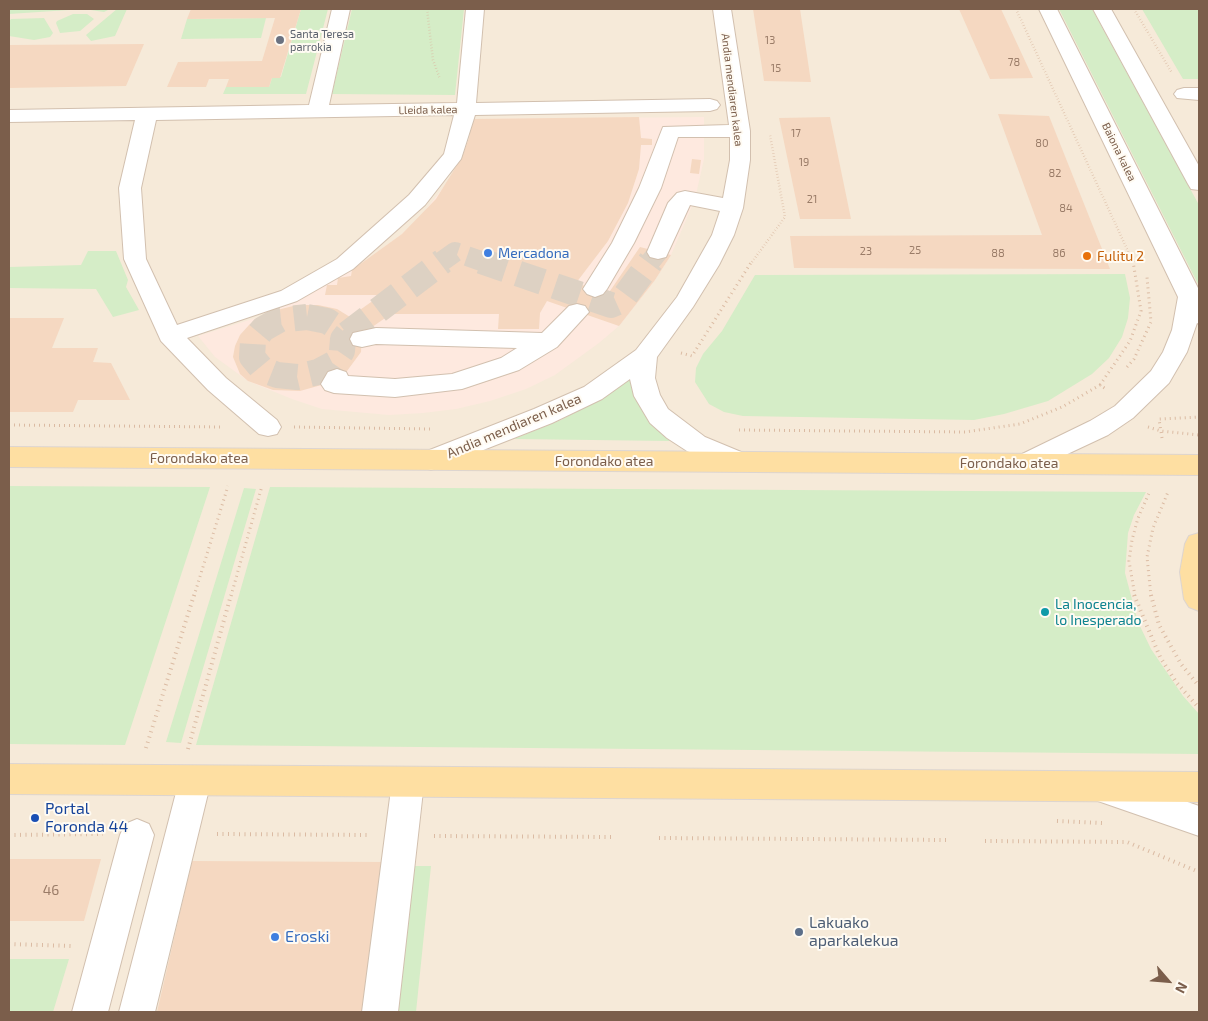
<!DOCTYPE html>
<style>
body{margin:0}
#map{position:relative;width:1208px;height:1021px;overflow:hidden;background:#fef7eb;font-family:"Exo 2",sans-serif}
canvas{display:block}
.frame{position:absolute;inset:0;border:10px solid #7b5e4b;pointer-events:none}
.north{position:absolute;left:1143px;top:956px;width:50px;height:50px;-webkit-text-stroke:4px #fffbf3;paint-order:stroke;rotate:117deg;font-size:14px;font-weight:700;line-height:20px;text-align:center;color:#7b5e4b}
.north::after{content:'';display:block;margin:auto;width:18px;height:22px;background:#7b5e4b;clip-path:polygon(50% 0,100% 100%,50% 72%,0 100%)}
</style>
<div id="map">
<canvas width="1208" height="1021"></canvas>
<div class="frame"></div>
<div class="north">N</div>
</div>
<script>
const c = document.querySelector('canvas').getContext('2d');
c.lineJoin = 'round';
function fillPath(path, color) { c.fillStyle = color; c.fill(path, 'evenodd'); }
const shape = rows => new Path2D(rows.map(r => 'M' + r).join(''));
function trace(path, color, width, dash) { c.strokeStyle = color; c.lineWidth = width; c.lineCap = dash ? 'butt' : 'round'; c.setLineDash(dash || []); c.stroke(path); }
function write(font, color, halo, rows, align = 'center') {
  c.font = font + ' "Exo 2",sans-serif'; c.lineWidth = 4; c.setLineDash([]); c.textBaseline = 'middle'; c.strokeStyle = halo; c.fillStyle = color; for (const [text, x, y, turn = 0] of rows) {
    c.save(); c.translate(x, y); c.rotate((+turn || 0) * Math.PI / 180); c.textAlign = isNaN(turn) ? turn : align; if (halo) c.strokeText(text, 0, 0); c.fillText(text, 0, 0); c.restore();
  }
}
fillPath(shape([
 [9,9,1199,9,1199,1012,9,1012]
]), '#f6ead9');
fillPath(shape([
 [704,117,704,159,695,199,671,255,655,280,619,326,599,343,555,375,526,389,490,401,456,409,423,413,389,415,322,409,292,399,248,381,215,357,198,336,262,316,308,295,352,270,402,234,420,217,450,179,462,157,469,138,472,119]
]), '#fee9df');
fillPath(shape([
 [9,9,110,9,104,12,84,9,9,14],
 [117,9,127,9,115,36,91,41,86,35],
 [301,9,328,9,306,94,223,94,226,87,269,87,272,78,281,77],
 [352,9,464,9,455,95,332,94],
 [1059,9,1092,9,1199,205,1199,286],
 [1142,9,1199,9,1199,79,1183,79],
 [73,14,87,14,94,19,80,31,60,33,56,23,57,21],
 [44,18,53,33,50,37,34,40,9,36,9,21,11,19],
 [266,18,261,38,181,39,187,19],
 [88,251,116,251,128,280,126,287,139,310,113,317,96,289,9,288,9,267,81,265],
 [1125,274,1130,298,1128,318,1122,337,1109,358,1092,374,1048,401,1004,414,974,420,743,416,724,412,709,404,695,382,696,368,703,354,722,331,755,275],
 [629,376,638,402,650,420,670,441,514,439,561,420,595,402],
 [9,486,210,487,125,745,9,744],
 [270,487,1146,492,1134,515,1128,533,1125,573,1138,622,1151,649,1183,696,1199,714,1199,754,196,745],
 [244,488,256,489,181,743,166,742],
 [413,866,431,866,416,1012,397,1012],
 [9,959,69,959,53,1012,9,1012]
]), '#d5edc7');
fillPath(shape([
 [191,9,301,9,280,78,272,78,269,87,226,87,229,79,209,79,206,87,167,87,178,62,262,61,275,18,187,19],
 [753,9,800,9,811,82,764,81],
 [959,9,1001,9,1033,78,990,79],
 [144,44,126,86,9,88,9,45],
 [998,114,1049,116,1110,269,794,268,790,236,1042,235],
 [639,117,641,138,652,139,652,145,641,145,639,169,628,203,608,241,576,283,603,292,610,291,640,247,671,255,655,280,619,326,547,301,540,313,539,329,498,329,499,314,391,314,362,334,361,352,347,371,325,384,300,391,273,390,248,381,240,374,233,357,235,346,240,335,249,325,262,316,277,310,297,305,318,305,337,309,350,317,381,295,325,295,327,285,337,285,338,278,351,276,352,270,402,234,436,199,462,157,469,138,472,119],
 [830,117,851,219,800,219,779,118],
 [692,159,701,160,699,174,690,173],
 [9,318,64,318,52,348,98,348,93,362,111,363,130,400,78,400,73,412,9,412],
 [9,859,101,859,84,921,9,921],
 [192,861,386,862,366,1012,157,1012]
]), '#f5d8c1');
trace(shape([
 [441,262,455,252,484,262],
 [650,262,658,252]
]), '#ddd1c3', 20, [20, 10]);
trace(shape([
 [481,261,611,305,622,300,651,261],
 [307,317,327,321,347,334,343,339,342,351,333,364,318,372,297,377,277,375,262,369,252,357,253,341,263,329,279,320,307,317],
 [347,334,356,341],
 [347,334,443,261]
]), '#ddd1c3', 26, [26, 13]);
const minor = shape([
 [332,9,350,9,329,105,457,103,466,9,484,9,476,103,710,99,717,101,720,105,717,109,710,111,475,115,461,159,425,205,353,269,297,301,187,338,226,378,277,420,281,427,277,434,268,436,259,434,208,390,161,341,124,259,119,188,135,120,9,122,9,110,309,105,332,9],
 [454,115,444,154,409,195,337,259,281,291,177,325,146,259,141,188,156,120,454,115],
 [713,9,731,9,750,131,750,160,743,208,734,235,719,265,693,307,657,357,655,378,660,395,668,409,705,437,746,454,750,461,746,468,737,471,728,468,687,451,667,438,650,423,634,396,630,379,602,399,552,423,440,467,431,470,422,467,418,460,422,453,534,409,584,387,636,350,677,297,712,235,720,211,690,205,666,257,658,259,650,257,647,252,668,203,677,193,685,191,723,198,730,160,730,137,678,137,661,188,634,243,607,289,603,294,595,297,587,294,583,289,612,243,639,188,663,127,729,125,713,9],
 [1039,9,1057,9,1199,290,1199,324,1197,323,1187,352,1169,383,1133,418,1108,435,1027,473,1018,470,1014,463,1018,456,1090,421,1115,406,1151,371,1163,352,1172,330,1178,297,1039,9],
 [1093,9,1111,9,1199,166,1199,190,1191,189,1188,184,1093,9],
 [1184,88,1199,88,1199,100,1177,98,1174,94,1177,90,1184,88],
 [577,304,585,306,589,312,557,347,519,370,462,389,395,397,334,393,325,390,321,384,328,372,337,369,346,372,348,376,395,379,452,374,501,358,517,348,376,344,362,347,353,345,350,339,353,333,376,328,542,333,569,306,577,304],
 [195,766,207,771,211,781,155,1012,119,1012,179,781,183,771,195,766],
 [408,767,420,772,424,782,398,1012,362,1012,392,782,396,772,408,767],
 [1110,775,1199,806,1199,836,1098,801,1094,790,1098,779,1110,775],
 [137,819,149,824,154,835,108,1012,72,1012,120,835,125,824,137,819]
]);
const major = shape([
 [9,447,1199,455,1199,475,9,467,9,447],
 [1199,533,1199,611,1189,607,1184,599,1180,572,1185,544,1189,536,1199,533],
 [9,764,1199,772,1199,802,9,794,9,764]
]);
trace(minor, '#d2c0af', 2);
trace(major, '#ddd5d0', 2);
trace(shape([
 [427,9,433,60,440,79],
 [1016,9,1133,262],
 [1134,9,1172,73],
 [752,262,785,217,770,135]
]), '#dbbba3', 2.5, [0.5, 2.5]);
trace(shape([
 [681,353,692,356,752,261],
 [1127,367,1134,359,1151,322,1147,277],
 [1100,385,1130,341,1141,311,1133,261],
 [9,425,223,427],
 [294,427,431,429],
 [1148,427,1161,431,1199,435],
 [739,430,965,432,1020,424,1062,407,1100,385,1106,389],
 [1162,438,1159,419,1199,417],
 [194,596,228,486],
 [231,596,262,486],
 [1135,596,1129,561,1132,540,1138,518,1150,491],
 [1151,596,1147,557,1153,528,1168,492]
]), '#dbbba3', 3, [1, 4]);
trace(shape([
 [1134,595,1160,657,1176,682,1199,708],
 [1151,595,1159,625,1181,664,1199,686],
 [146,748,194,595],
 [188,749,231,595],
 [1057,821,1103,823],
 [217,834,368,835],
 [9,835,103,834],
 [434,836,612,837],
 [659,838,946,840],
 [985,841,1127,842,1199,872],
 [9,944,72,946]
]), '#dbbba3', 4, [1, 4.5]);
fillPath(minor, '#fff');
fillPath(major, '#fedfa2');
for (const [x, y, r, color] of [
 [280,40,5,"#6b7280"],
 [488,253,5,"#3f7fe0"],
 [1087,256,5,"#e8710a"],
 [1045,612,5,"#0f9aa8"],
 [35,818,5,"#1a4fb4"],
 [799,932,5,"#5c6f8a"],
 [275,937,5,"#3f7fe0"]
]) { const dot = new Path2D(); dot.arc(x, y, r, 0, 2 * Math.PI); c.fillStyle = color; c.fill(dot); trace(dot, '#fffbf3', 2); }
write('11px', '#5b616d', '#fffbf3', [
 ["Santa Teresa",290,34],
 ["parrokia",290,47]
], 'left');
write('11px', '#9a7c68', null, [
 ["13",770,40],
 ["78",1014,62],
 ["15",776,68],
 ["17",796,133],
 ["80",1042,143],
 ["19",804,162],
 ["82",1055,173],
 ["21",812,199],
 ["84",1066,208],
 ["25",915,250],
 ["23",866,251],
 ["88",998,253],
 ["86",1059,253]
]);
write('11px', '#7b5e4b', '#fffbf3', [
 ["Andia mendiaren kalea",732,90,83],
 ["Lleida kalea",428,110,-1],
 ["Baiona kalea",1119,152,64]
]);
write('14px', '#366cbe', '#fffbf3', [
 ["Mercadona",498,253]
], 'left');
write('14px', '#c56008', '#fffbf3', [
 ["Fulitu 2",1097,256]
], 'left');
write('14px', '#7b5e4b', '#fffbf3', [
 ["Andia mendiaren kalea",514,426,-23],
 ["Forondako atea",199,458],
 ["Forondako atea",604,461],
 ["Forondako atea",1009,463]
]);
write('14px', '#0d838f', '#fffbf3', [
 ["La Inocencia,",1055,604],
 ["lo Inesperado",1055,620]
], 'left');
write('14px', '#9a7c68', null, [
 ["46",51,890]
]);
write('16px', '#164399', '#fffbf3', [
 ["Portal",45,809],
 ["Foronda 44",45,827]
], 'left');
write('16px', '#4e5e75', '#fffbf3', [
 ["Lakuako",809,923],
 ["aparkalekua",809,941]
], 'left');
write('16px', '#366cbe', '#fffbf3', [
 ["Eroski",285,937]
], 'left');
</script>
